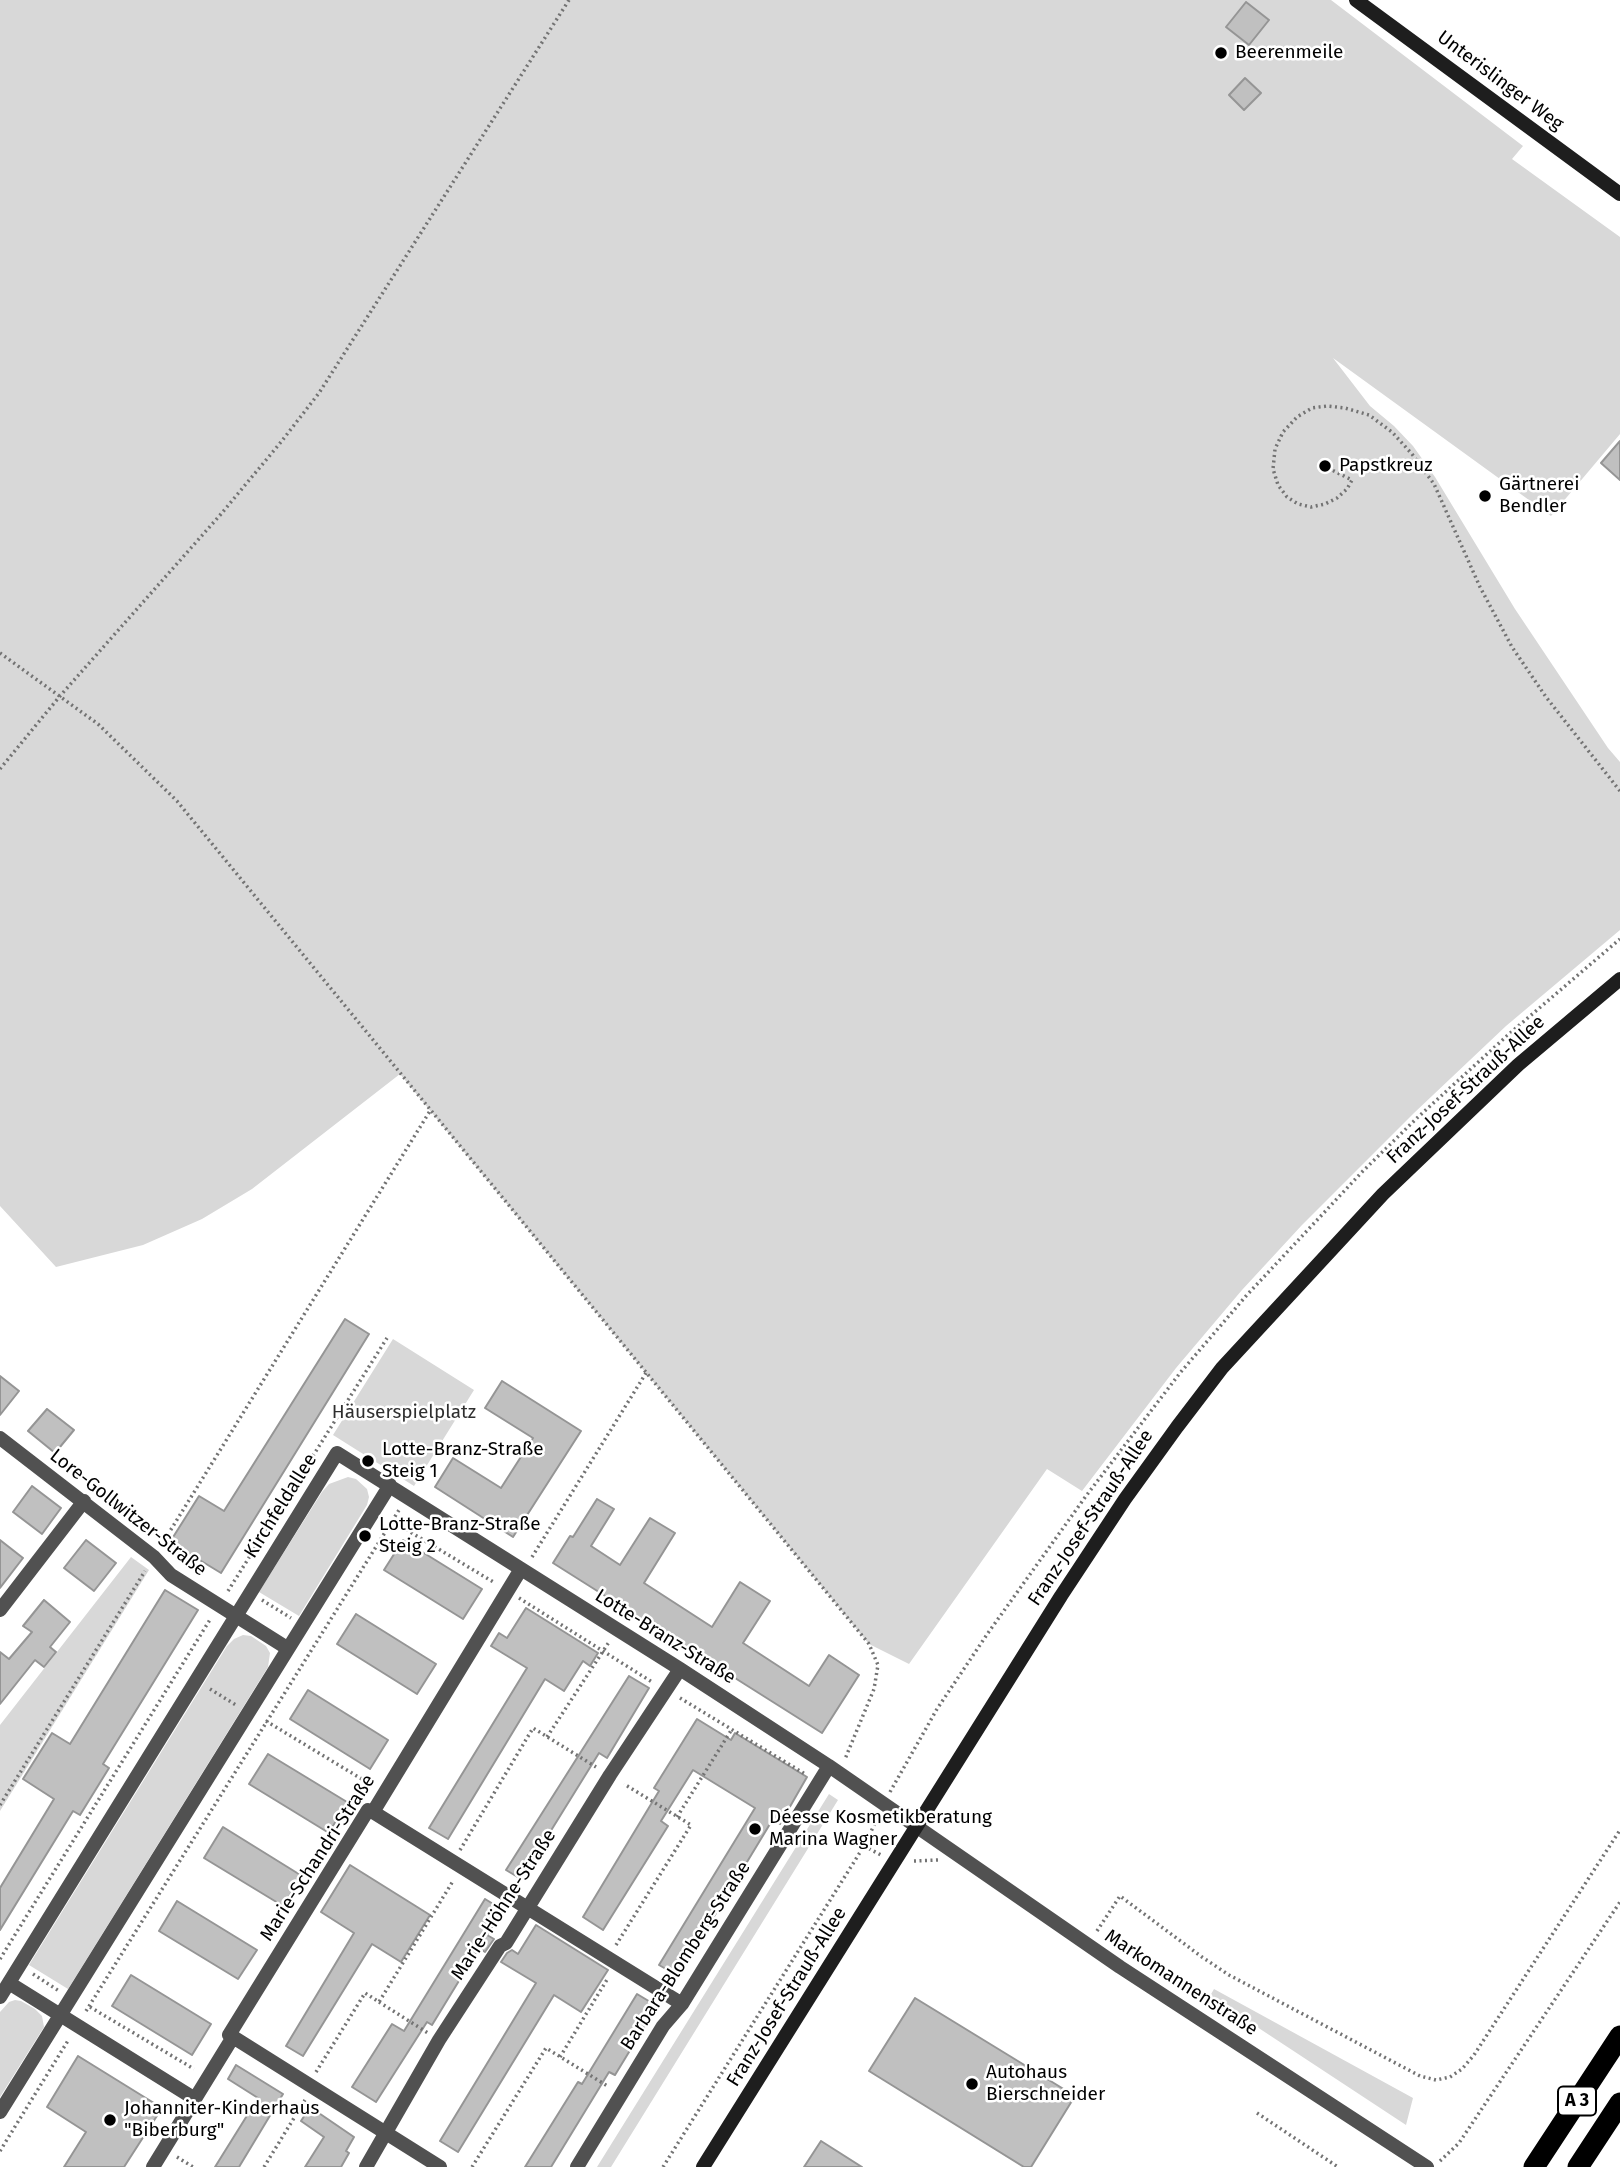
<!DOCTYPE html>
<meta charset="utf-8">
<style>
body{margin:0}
canvas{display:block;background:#fff}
</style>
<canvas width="1620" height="2167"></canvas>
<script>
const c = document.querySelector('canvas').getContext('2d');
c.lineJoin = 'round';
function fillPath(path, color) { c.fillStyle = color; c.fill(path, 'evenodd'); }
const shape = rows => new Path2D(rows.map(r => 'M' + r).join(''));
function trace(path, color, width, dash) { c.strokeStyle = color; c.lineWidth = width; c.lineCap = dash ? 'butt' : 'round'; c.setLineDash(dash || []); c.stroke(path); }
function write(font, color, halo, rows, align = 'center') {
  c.font = font + ' "Fira Sans",sans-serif'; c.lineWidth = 5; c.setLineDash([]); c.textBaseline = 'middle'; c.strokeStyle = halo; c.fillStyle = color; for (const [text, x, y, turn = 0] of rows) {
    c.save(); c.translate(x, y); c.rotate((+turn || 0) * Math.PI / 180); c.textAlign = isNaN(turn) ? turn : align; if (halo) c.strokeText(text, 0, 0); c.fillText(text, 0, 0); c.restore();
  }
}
fillPath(shape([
 [0,0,1331,0,1523,146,1512,159,1620,237,1620,434,1551,516,1333,358,1370,406,1394,426,1413,446,1435,477,1515,609,1608,748,1620,762,1620,930,1506,1026,1414,1113,1302,1225,1242,1290,1176,1368,1082,1491,1047,1469,909,1664,869,1644,400,1074,252,1189,202,1219,143,1245,56,1267,0,1206],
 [393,1339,474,1390,414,1486,333,1435],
 [348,1477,356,1479,367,1489,369,1497,367,1505,299,1616,259,1592,322,1492,329,1484],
 [131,1557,149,1570,0,1811,0,1725],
 [243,1635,251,1636,266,1646,270,1653,268,1667,68,1989,29,1965,227,1646,234,1639],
 [829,1794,838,1800,611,2167,597,2167],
 [1214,1989,1413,2098,1406,2125,1210,1996],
 [15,2000,21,2001,35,2009,42,2016,44,2027,0,2097,0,2012,9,2002]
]), '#d8d8d8');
const building = shape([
 [1246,2,1269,20,1249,45,1226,27,1246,2],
 [1245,78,1261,93,1244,110,1229,95,1245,78],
 [1620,441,1620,480,1601,463,1620,441],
 [345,1319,369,1334,221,1573,170,1542,199,1496,224,1511,345,1319],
 [0,1376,19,1391,0,1415,0,1376],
 [502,1381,581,1431,513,1537,435,1487,453,1458,501,1488,533,1438,485,1408,502,1381],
 [47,1409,74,1430,55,1453,28,1431,47,1409],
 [32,1486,61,1508,42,1534,13,1512,32,1486],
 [597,1499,614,1509,591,1546,620,1565,650,1518,675,1533,644,1583,712,1627,740,1582,770,1601,743,1643,809,1686,829,1655,859,1675,822,1733,553,1563,570,1536,573,1537,597,1499],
 [0,1540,23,1558,0,1588,0,1540],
 [86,1540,116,1563,94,1591,64,1568,86,1540],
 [403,1540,482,1589,463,1619,384,1570,403,1540],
 [165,1590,198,1610,103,1764,109,1768,80,1815,73,1811,0,1930,0,1888,54,1799,23,1779,52,1733,70,1744,165,1590],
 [44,1600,70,1622,50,1647,56,1652,44,1667,35,1660,0,1704,0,1652,9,1659,32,1632,23,1626,44,1600],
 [526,1608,598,1653,590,1666,583,1661,564,1691,545,1679,448,1839,429,1828,527,1668,491,1646,499,1633,507,1638,526,1608],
 [356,1614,436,1664,417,1694,337,1644,356,1614],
 [629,1676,649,1688,607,1758,599,1753,521,1879,506,1870,629,1676],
 [308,1690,388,1740,370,1769,290,1719,308,1690],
 [697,1719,731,1740,735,1733,807,1777,780,1824,773,1819,678,1976,659,1965,755,1808,693,1770,661,1821,668,1826,603,1930,583,1917,659,1791,654,1788,697,1719],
 [268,1754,347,1802,329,1833,249,1784,268,1754],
 [223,1827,302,1876,283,1906,204,1858,223,1827],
 [350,1865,430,1915,401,1962,372,1944,303,2056,286,2046,354,1933,321,1912,350,1865],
 [485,1899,503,1910,487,1935,494,1939,485,1952,479,1948,432,2025,427,2022,376,2102,352,2087,392,2024,404,2031,485,1899],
 [177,1901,257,1950,238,1979,159,1931,177,1901],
 [536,1925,608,1970,581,2012,554,1995,458,2152,440,2141,536,1983,501,1962,507,1953,512,1950,518,1954,536,1925],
 [131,1975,211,2024,192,2055,112,2006,131,1975],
 [637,1994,657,2006,615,2075,609,2072,551,2167,525,2167,578,2082,582,2084,637,1994],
 [915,1998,1075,2096,1031,2167,1024,2167,869,2071,915,1998],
 [78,2056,162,2108,124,2167,64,2167,86,2132,47,2107,78,2056],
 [236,2065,283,2094,239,2167,215,2167,258,2098,228,2079,236,2065],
 [310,2107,354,2137,346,2151,349,2153,341,2167,305,2167,324,2137,301,2121,310,2107],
 [821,2141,862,2167,804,2167,821,2141]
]);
fillPath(building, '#c0c0c0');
trace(building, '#959595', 2);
trace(shape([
 [1328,468,1352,480,1347,489,1337,498,1325,504,1311,507,1298,504,1287,497,1278,485,1273,469,1275,449,1283,432,1297,417,1312,408,1327,406,1345,408,1369,415,1392,432,1412,454,1434,484,1480,587,1512,647,1546,697,1620,791],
 [0,653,98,724,177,801,869,1644,878,1665,874,1689,845,1759],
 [0,769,60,696,221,514,281,442,319,393,569,0],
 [392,1521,495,1583],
 [162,1544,430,1111],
 [532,1557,646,1373],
 [228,1591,387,1338],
 [519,1598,652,1682],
 [262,1600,291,1618],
 [210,1689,236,1705],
 [680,1698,805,1774],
 [266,1721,370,1784],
 [547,1737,609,1642],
 [890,1792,937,1709,988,1633,1086,1496,1180,1373,1246,1296,1362,1172,1417,1118,1509,1034,1620,939],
 [0,1805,145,1571],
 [677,1817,732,1729],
 [864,1846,881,1855],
 [460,1850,533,1728,596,1767],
 [914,1861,938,1860],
 [1097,1931,1120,1896,1202,1957,1229,1975,1420,2076,1436,2080,1450,2077,1462,2069,1474,2055,1620,1830],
 [616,1945,691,1825,624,1784],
 [0,1959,211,1618],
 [33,1974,59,1991],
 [379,2002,428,2033],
 [90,2007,194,2069],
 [86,2011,399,1510],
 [560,2057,608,1978],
 [316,2072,365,1993,379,2002,453,1881],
 [1257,2113,1338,2167],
 [0,2151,69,2039],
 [177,2157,193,2167],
 [1440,2161,1459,2143,1620,1902],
 [264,2167,305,2100],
 [472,2167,546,2048,609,2087],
 [663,2167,864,1846,878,1817]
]), '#737373', 3.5, [2, 3.5]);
trace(shape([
 [0,1438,154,1557,171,1575,287,1648],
 [0,1610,84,1501],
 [373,1812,682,2004],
 [9,1983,195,2099],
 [0,1997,337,1453,680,1669,829,1766,1120,1967,1427,2167],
 [233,2037,440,2167],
 [0,2112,390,1485],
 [153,2167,233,2037,229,2035,368,1810,373,1812,521,1569],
 [366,2167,439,2040,500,1946,506,1943,610,1775,680,1669],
 [577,2167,663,2026,682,2004,829,1766]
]), '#515151', 14);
trace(shape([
 [1356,0,1620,194],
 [703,2167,1061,1596,1125,1499,1177,1427,1222,1368,1383,1194,1518,1065,1620,979]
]), '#1e1e1e', 14);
trace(shape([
 [1534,2167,1620,2036],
 [1578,2167,1620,2103]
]), '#000', 21);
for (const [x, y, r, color] of [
 [1221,53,7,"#000"],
 [1325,466,7,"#000"],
 [1485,496,7,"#000"],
 [368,1461,7,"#000"],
 [365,1536,7,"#000"],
 [755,1829,7,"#000"],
 [972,2084,7,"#000"],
 [110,2120,7,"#000"]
]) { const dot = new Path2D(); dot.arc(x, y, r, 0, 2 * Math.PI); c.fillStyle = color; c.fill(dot); trace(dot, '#fff', 2.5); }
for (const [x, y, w] of [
 [1577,2101,38]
]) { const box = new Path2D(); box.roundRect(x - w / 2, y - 14.5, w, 29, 5); c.fillStyle = '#fff'; c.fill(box); trace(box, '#000', 2); }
write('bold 18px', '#000', null, [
 ["A 3",1577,2101]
]);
write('19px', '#000', '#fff', [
 ["Beerenmeile",1235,53],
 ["Papstkreuz",1339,466],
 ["Gärtnerei",1499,485],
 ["Bendler",1499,507],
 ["Lotte-Branz-Straße",382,1450],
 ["Steig 1",382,1472],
 ["Lotte-Branz-Straße",379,1525],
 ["Steig 2",379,1547],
 ["Déesse Kosmetikberatung",769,1818],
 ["Marina Wagner",769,1840],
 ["Autohaus",986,2073],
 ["Bierschneider",986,2095],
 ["Johanniter-Kinderhaus",124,2109],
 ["\"Biberburg\"",124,2131]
], 'left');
write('19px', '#000', '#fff', [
 ["Unterislinger Weg",1500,81,37],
 ["Franz-Josef-Strauß-Allee",1466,1090,-43],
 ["Kirchfeldallee",281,1506,-58],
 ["Lore-Gollwitzer-Straße",128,1513,38],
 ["Franz-Josef-Strauß-Allee",1091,1518,-56],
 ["Lotte-Branz-Straße",665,1637,32],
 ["Marie-Schandri-Straße",318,1858,-57],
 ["Marie-Höhne-Straße",504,1905,-57],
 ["Barbara-Blomberg-Straße",686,1956,-57],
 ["Markomannenstraße",1181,1983,33],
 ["Franz-Josef-Strauß-Allee",787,1997,-58]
]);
write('19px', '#2f2f2f', '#fff', [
 ["Häuserspielplatz",404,1413]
]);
</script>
